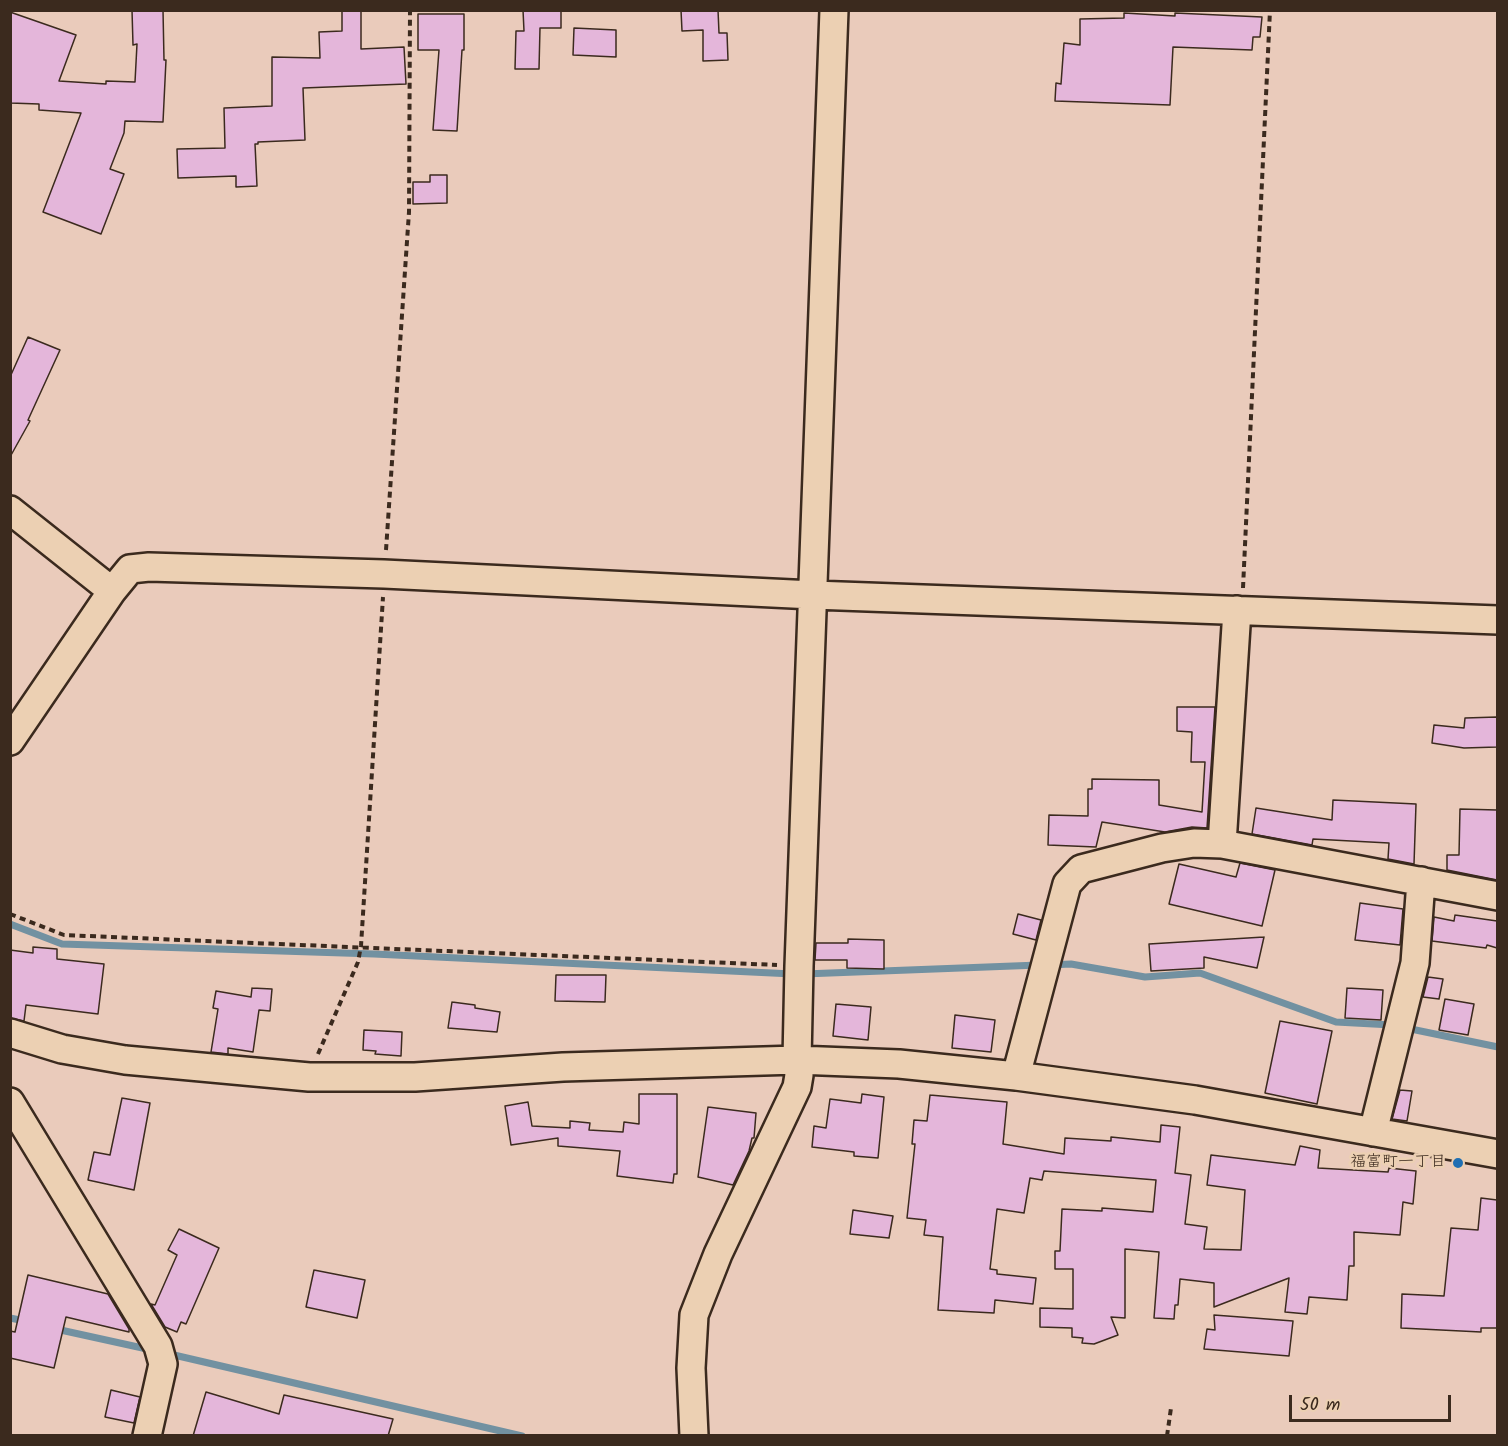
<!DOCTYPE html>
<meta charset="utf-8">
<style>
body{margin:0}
#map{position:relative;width:1508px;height:1446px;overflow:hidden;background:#eacbbb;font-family:Kalam,sans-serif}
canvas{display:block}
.frame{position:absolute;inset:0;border:12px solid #3b2a1e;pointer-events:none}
.scale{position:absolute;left:1289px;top:1395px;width:162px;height:27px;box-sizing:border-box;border:3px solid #3b2a1e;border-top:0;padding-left:8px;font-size:18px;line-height:21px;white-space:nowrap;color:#3b2a1e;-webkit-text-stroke:4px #ecd0b3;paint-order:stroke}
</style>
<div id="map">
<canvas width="1508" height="1446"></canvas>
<div class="frame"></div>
<div class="scale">50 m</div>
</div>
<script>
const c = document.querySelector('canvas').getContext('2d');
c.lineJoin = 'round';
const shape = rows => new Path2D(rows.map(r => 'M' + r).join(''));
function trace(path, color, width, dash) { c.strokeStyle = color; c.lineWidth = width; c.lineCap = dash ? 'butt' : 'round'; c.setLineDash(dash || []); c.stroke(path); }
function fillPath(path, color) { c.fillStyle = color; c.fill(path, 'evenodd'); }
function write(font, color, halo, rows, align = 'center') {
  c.font = font + ' Kalam,"Klee One",sans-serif'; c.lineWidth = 5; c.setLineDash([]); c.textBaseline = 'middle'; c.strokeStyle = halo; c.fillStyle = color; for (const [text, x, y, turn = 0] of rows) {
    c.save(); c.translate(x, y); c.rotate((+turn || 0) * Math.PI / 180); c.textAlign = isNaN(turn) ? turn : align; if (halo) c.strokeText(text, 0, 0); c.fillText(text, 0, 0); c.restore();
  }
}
trace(shape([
 [10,924,62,944,374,954,793,974],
 [1050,965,1071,964,1145,977,1200,973,1336,1022,1392,1025],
 [804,974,1039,965],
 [1406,1028,1498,1047],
 [10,1318,25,1321],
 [56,1329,147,1349],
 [174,1355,522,1436]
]), '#7291a1', 7);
const building = shape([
 [132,10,163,10,164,60,166,60,163,122,125,121,124,133,110,169,124,174,101,234,43,212,81,113,39,110,39,104,10,103,10,12,76,35,59,81,106,84,106,81,135,82,137,44,133,45,132,10],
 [342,10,361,10,361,49,404,47,406,84,303,88,305,140,258,142,258,144,255,144,257,186,236,187,236,176,178,178,177,149,225,148,224,108,272,106,272,57,320,58,319,32,342,31,342,10],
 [523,10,561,10,561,28,540,28,539,69,515,69,516,31,524,31,523,10],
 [681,10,718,10,719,33,727,33,728,60,703,61,703,30,682,31,681,10],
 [1124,13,1175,16,1175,13,1262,17,1260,37,1253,37,1252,50,1173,47,1170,105,1055,101,1056,83,1061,84,1064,43,1080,45,1080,19,1124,18,1124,13],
 [418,14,464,14,464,50,462,50,457,131,433,130,439,50,418,50,418,14],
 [574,28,616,30,616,57,573,55,574,28],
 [430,175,447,175,447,203,413,204,413,182,430,182,430,175],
 [28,337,60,350,28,420,30,421,10,457,10,377,28,337],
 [1177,707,1215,707,1207,828,1192,827,1165,832,1102,822,1096,847,1048,845,1049,815,1088,816,1088,789,1092,789,1092,779,1159,780,1159,805,1202,812,1205,762,1191,762,1192,732,1177,731,1177,707],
 [1497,717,1497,747,1464,748,1432,743,1434,725,1464,728,1465,718,1497,717],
 [1333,800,1416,804,1414,864,1388,859,1389,843,1313,839,1312,845,1252,834,1256,808,1332,820,1333,800],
 [1460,809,1497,810,1497,880,1447,870,1447,855,1459,855,1460,809],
 [1240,863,1275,870,1262,926,1169,904,1179,864,1236,877,1240,863],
 [1360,903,1403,909,1400,945,1355,940,1360,903],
 [1018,914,1041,920,1036,940,1013,934,1018,914],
 [1455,915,1497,921,1497,948,1487,945,1486,948,1432,941,1434,917,1454,921,1455,915],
 [1264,937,1257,968,1204,957,1204,968,1151,971,1149,944,1264,937],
 [848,939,884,940,884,969,847,968,847,960,815,960,816,943,848,943,848,939],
 [33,947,57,949,57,959,104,964,98,1014,26,1005,24,1021,10,1018,10,950,33,953,33,947],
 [556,975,606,975,605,1002,555,1001,556,975],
 [1428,977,1443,979,1439,999,1423,997,1428,977],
 [252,988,272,989,270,1011,259,1010,253,1052,228,1048,228,1054,211,1052,218,1009,213,1008,216,991,251,997,252,988],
 [1347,988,1383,990,1381,1020,1345,1018,1347,988],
 [1445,999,1474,1004,1468,1035,1439,1030,1445,999],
 [452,1002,475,1005,475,1008,500,1012,497,1032,448,1028,452,1002],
 [836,1004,871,1007,868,1040,833,1036,836,1004],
 [955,1015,995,1020,991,1052,952,1048,955,1015],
 [1280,1021,1332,1031,1317,1104,1265,1093,1280,1021],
 [364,1030,402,1032,401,1056,375,1054,376,1051,363,1050,364,1030],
 [1400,1090,1412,1091,1407,1121,1392,1119,1400,1090],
 [639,1094,677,1094,677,1174,674,1174,673,1183,617,1176,620,1151,558,1146,558,1138,511,1145,505,1106,528,1102,532,1126,570,1128,570,1121,590,1123,589,1130,623,1132,624,1122,639,1124,639,1094],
 [862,1094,884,1097,878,1158,854,1156,854,1152,812,1147,814,1126,826,1128,830,1099,861,1103,862,1094],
 [930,1095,1007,1102,1003,1144,1064,1154,1065,1138,1111,1141,1111,1137,1160,1142,1161,1125,1180,1127,1175,1173,1191,1175,1185,1224,1207,1227,1204,1249,1241,1250,1245,1190,1207,1185,1211,1155,1295,1165,1300,1146,1320,1150,1318,1168,1388,1172,1389,1168,1416,1171,1413,1204,1403,1202,1400,1235,1354,1232,1354,1266,1349,1266,1347,1300,1309,1297,1307,1314,1285,1312,1289,1278,1214,1307,1214,1283,1180,1279,1178,1305,1175,1305,1174,1319,1154,1318,1159,1252,1125,1249,1125,1318,1111,1317,1118,1335,1094,1344,1082,1343,1083,1338,1072,1337,1072,1328,1040,1327,1040,1308,1073,1309,1073,1269,1055,1269,1055,1251,1060,1251,1062,1209,1102,1211,1102,1208,1153,1212,1156,1180,1044,1171,1042,1180,1030,1178,1024,1213,997,1209,990,1269,997,1270,997,1274,1036,1278,1033,1304,995,1300,994,1313,938,1310,943,1237,924,1235,926,1220,907,1218,915,1144,912,1144,914,1120,927,1121,930,1095],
 [122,1098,150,1103,134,1190,88,1180,94,1152,110,1155,122,1098],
 [708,1107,756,1113,754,1138,752,1138,749,1151,733,1185,698,1177,708,1107],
 [1481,1198,1497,1200,1497,1328,1481,1328,1481,1332,1401,1328,1402,1294,1444,1296,1451,1228,1478,1230,1481,1198],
 [853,1210,893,1216,889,1238,850,1234,853,1210],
 [179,1229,219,1248,186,1324,181,1322,177,1332,165,1327,151,1304,155,1305,177,1255,168,1250,179,1229],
 [314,1270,365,1280,357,1318,306,1307,314,1270],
 [28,1275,108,1294,129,1329,129,1332,66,1317,54,1368,10,1358,10,1331,15,1332,28,1275],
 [1214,1315,1293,1321,1289,1356,1204,1349,1207,1329,1215,1330,1214,1315],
 [111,1390,140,1397,134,1423,105,1417,111,1390],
 [206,1392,279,1414,284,1395,393,1419,388,1436,193,1436,206,1392]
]);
fillPath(building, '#e4b6da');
trace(building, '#3b2a1e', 1.5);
const minor = shape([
 [10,510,112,591],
 [10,741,112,591,130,569,149,567,384,574,813,595,1498,620],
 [1222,844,1237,610],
 [10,1033,62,1049,125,1060,309,1077,415,1077,563,1067,797,1060,899,1064,1016,1076,1195,1100,1498,1154],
 [1016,1076,1067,884,1081,869,1162,848,1194,843,1222,844,1498,896],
 [10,1102,158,1346,163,1364,147,1436],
 [1373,1132,1415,963,1421,881],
 [694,1436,691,1368,694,1315,718,1254,797,1087,799,1075,797,1060,799,966,834,10]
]);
trace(minor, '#3b2a1e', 32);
trace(shape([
 [386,550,409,212,410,10],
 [1243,588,1270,10],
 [10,914,64,935,777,965],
 [318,1054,358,962,361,946,383,597],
 [1167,1436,1171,1408]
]), '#3b2a1e', 4, [6, 4.5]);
trace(minor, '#ecd0b3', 27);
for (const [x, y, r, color] of [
 [1458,1163,6,"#1f6fb2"]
]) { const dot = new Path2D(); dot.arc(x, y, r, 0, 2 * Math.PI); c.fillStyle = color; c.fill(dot); trace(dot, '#ecd0b3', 2); }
write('16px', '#3b2a1e', '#ecd0b3', [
 ["福富町一丁目",1446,1163]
], 'right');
</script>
